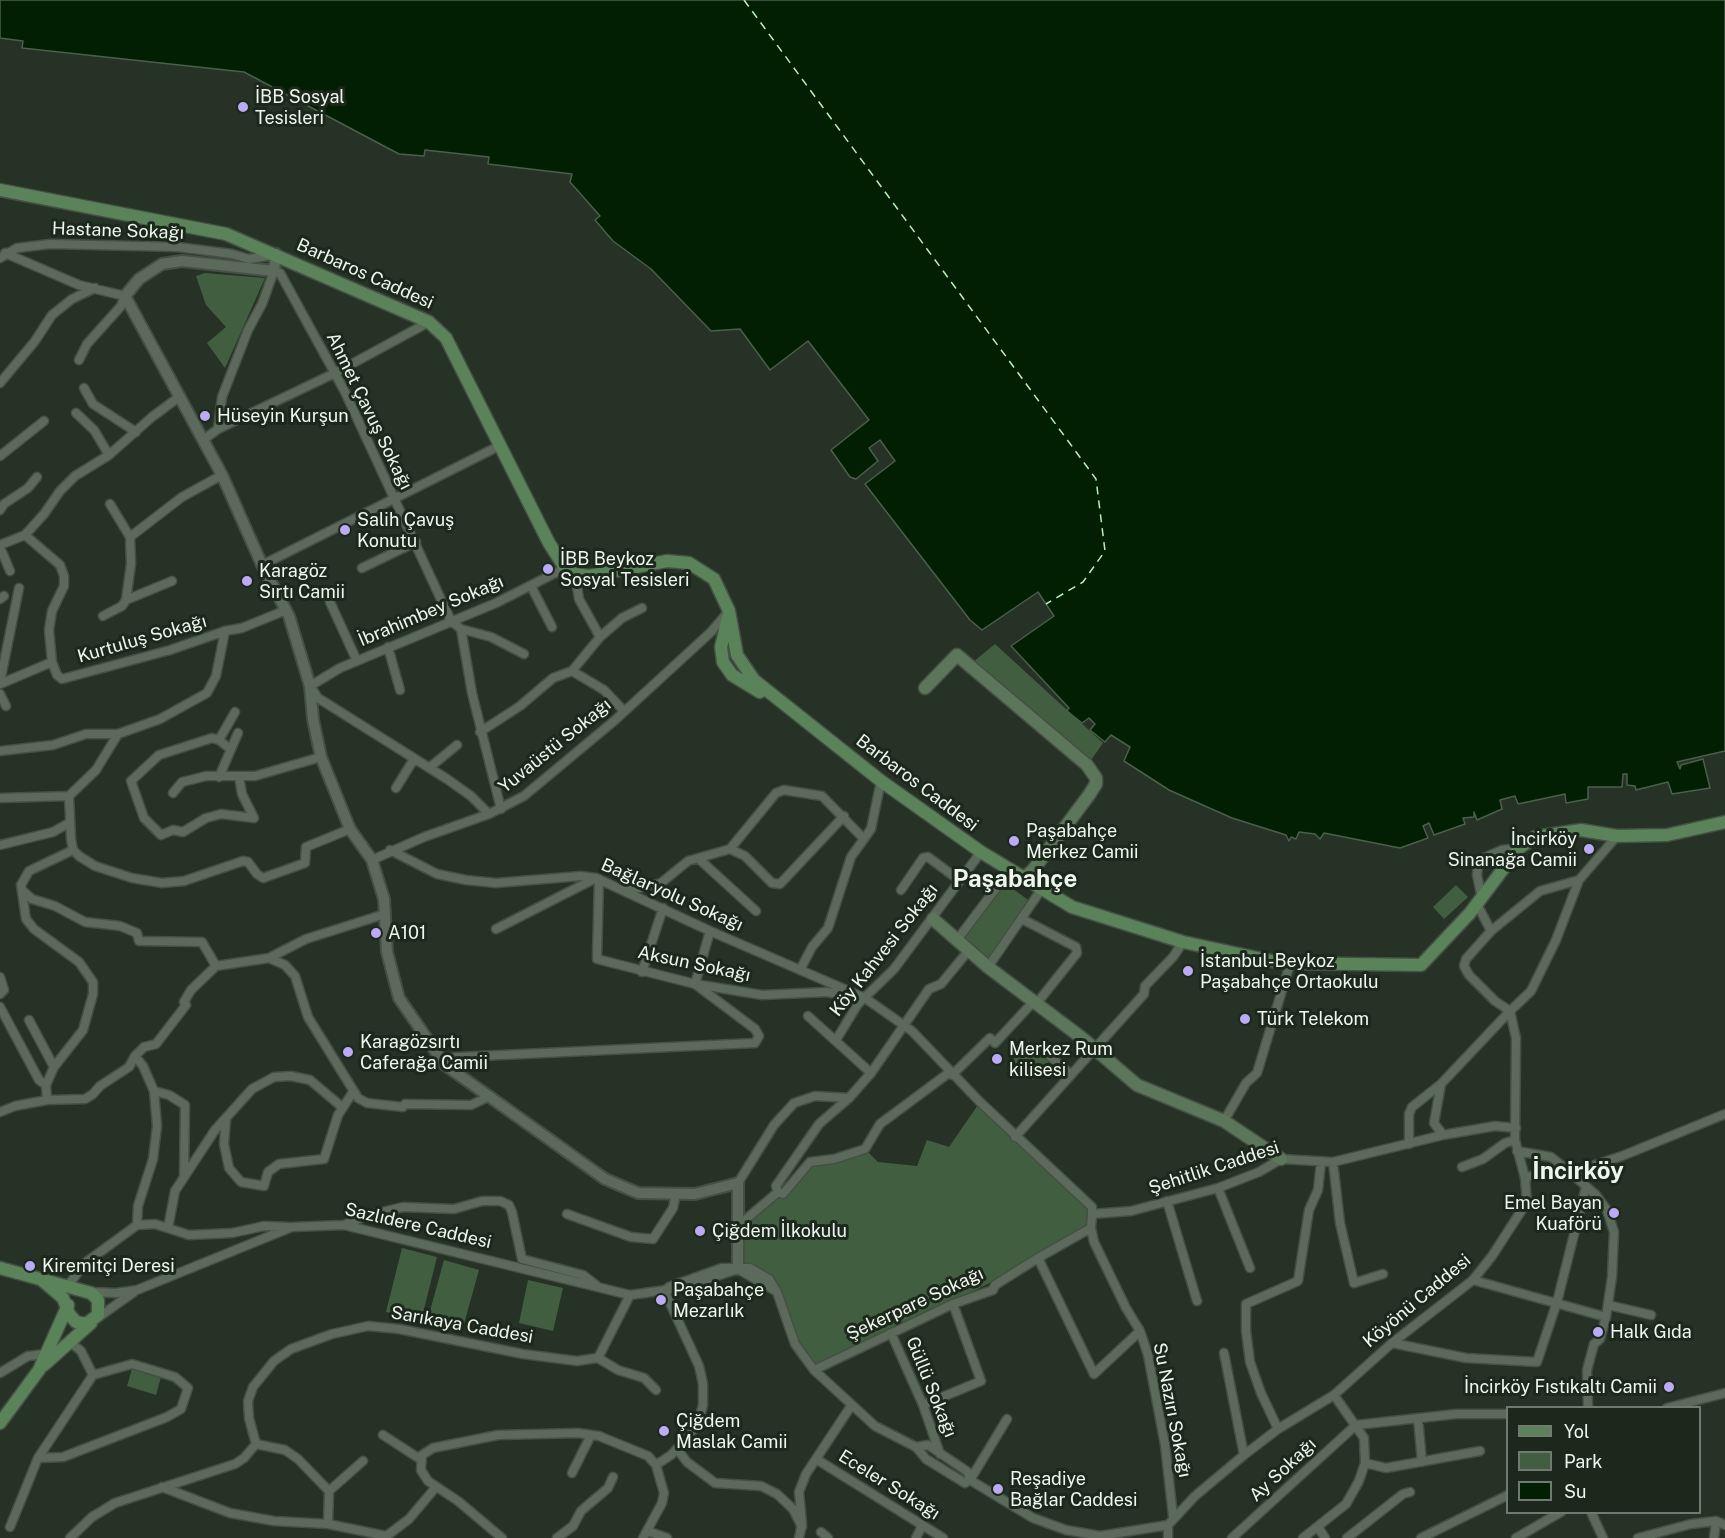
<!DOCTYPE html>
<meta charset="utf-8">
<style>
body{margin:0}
#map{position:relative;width:1725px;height:1538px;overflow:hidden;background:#263226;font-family:"Public Sans",sans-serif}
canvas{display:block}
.legend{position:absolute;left:1506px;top:1406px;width:195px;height:108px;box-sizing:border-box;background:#1d281c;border:2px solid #717a70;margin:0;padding:8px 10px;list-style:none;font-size:18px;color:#eef6ee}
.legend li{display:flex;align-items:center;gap:12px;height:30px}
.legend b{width:30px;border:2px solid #717a70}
</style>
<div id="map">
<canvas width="1725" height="1538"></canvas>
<ul class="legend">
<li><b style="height:8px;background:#5a835a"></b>Yol</li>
<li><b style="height:16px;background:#415f40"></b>Park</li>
<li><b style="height:16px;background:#021f04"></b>Su</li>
</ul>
</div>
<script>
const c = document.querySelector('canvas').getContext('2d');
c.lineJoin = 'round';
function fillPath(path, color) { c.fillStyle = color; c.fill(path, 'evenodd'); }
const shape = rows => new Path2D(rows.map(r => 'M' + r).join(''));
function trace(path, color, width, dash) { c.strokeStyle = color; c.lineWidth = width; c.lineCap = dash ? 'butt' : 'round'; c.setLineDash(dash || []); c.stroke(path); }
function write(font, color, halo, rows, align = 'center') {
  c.font = font + ' "Public Sans",sans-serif'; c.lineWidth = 6; c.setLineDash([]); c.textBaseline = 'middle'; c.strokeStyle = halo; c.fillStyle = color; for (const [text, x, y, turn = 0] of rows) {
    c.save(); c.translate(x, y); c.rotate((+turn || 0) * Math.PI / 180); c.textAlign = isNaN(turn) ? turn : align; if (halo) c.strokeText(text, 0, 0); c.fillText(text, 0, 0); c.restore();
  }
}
fillPath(shape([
 [205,273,265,278,225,368,207,343,226,327,206,305,196,276],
 [995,644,1103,743,1089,763,973,662],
 [1005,883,1031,902,988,960,963,940],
 [1456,885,1468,897,1444,919,1433,907],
 [1029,1041,1051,1060,1033,1080,1012,1061],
 [980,1102,1092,1207,1091,1228,1036,1260,814,1370,795,1344,777,1292,738,1269,738,1226,811,1165,865,1149,878,1162,917,1166,927,1140,949,1147],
 [402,1248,437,1257,421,1321,386,1312],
 [444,1260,479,1270,462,1331,427,1322],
 [528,1280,563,1288,553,1331,519,1323],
 [132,1369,161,1377,156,1395,127,1386]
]), '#415f40');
const water = shape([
 [0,0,1725,0,1725,751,1677,762,1680,769,1681,765,1703,759,1710,788,1672,794,1668,782,1636,790,1635,786,1627,785,1627,774,1623,774,1622,787,1588,787,1588,799,1566,803,1565,794,1518,804,1515,796,1500,800,1502,809,1477,820,1474,812,1474,817,1463,818,1465,824,1434,835,1429,823,1423,826,1428,838,1400,848,1324,833,1320,839,1315,834,1299,832,1296,839,1291,837,1289,841,1286,835,1232,818,1169,790,1124,761,1130,747,1111,735,1105,742,1090,730,1095,724,1089,718,1082,723,1067,711,1069,708,1011,646,1054,616,1038,592,982,630,970,620,865,484,895,461,880,440,869,448,878,461,856,479,850,477,831,450,869,420,808,341,770,370,740,329,711,331,651,269,613,241,595,220,600,216,570,182,572,174,488,164,489,157,425,150,424,156,399,154,244,72,22,48,23,41,0,38,0,0]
]);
fillPath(water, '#021f04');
trace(water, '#49604a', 1.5);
trace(shape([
 [744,0,1096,479,1105,551,1083,582,1046,604]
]), '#baf0b9', 1.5, [8, 6]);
const minor = shape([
 [5,253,79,285,125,296,121,306,87,344,79,360],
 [0,258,17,248,50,244,178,247,232,254,249,259,273,255],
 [0,383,35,341,52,315,72,299,95,288],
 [84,388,93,404,136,432],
 [76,413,94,430,109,455],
 [218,429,222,397,248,330,262,304,274,271,280,273,344,390,451,621,461,629,472,693,501,809],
 [203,440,218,429,335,373,429,322],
 [0,456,44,421],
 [110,504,130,537],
 [0,510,4,504,28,488,37,477],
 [25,535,60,565,64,576,64,586,52,611,49,630,52,662,57,675,62,679,170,650,225,631,242,628,286,610],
 [0,545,25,535,44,514,60,491,75,476,109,455,152,417,179,397],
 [0,547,10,571],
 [262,565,501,445],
 [362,568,416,542],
 [531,586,552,627],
 [0,599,4,596],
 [126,600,172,581],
 [330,602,357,661],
 [103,616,122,606,126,600,131,564,130,537,182,497,222,475],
 [461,629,491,637,524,654],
 [600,637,622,618,642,608],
 [388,647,400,690],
 [572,671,604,690,624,711],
 [0,682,19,588],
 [0,684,52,662],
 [0,694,6,706],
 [480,732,520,706,553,678,572,671,600,637,579,599,575,574],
 [219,740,235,712],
 [229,748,219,740,212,738,159,755,131,781,144,818,161,835,173,830,183,832,206,818,221,814,254,818,242,794,239,777],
 [0,751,53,745,86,734,118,734],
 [429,768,457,745],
 [219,777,238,733],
 [396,788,414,759],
 [173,793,182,782,206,776,255,776,321,757],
 [69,796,71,839,73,850,79,856,95,866,132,878,162,883,184,881,243,861,248,862,257,874,263,878,305,863,306,847,350,829],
 [0,798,69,796,96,770,118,734,160,719,207,693,216,676,225,631],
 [489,814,471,796,447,779,318,698,310,686,340,668,496,603,565,568],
 [0,845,53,832,69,823],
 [730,849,745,856,772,883,780,884,844,816],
 [390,850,437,874,466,880,496,883,581,876,596,878,710,931,865,998,912,1031,980,1102,1092,1207,1092,1214,1131,1211,1218,1188,1259,1172,1281,1159,1333,1162,1443,1135,1495,1126,1516,1128],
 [699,859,756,911],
 [372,860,424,837,489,814,524,796,614,721,711,632,728,612],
 [599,879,597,959,695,984,762,995,827,992,849,996],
 [901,890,923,858,928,857,959,880],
 [23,891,32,899,55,906,85,922,120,926,137,933,139,941,202,942,216,966],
 [626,891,661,883,688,861,730,849,776,793,784,790,822,796,863,838],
 [1482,899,1477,875,1478,866,1484,858,1502,850,1519,848],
 [1022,919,1076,947,1077,953,1037,1003],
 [496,929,596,878],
 [1491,931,1540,891,1579,880],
 [957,940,1009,871],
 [269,958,306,939,385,914],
 [988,967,1041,890],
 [800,970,812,947,828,928,851,857,871,829,881,781],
 [642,972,663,908],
 [0,977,4,990,0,994],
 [695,984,710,931],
 [0,1007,39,1080,46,1085],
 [808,1016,871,1073],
 [29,1020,54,1067],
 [836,1040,858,1004,894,969,981,852],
 [1043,1050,1070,1074],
 [135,1056,143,1066,154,1091,157,1126,153,1159,138,1206,137,1225],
 [438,1058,755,1043,759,1036,755,1029,695,984],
 [952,1075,990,1038,995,1043,1034,1001],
 [154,1091,169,1095,185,1105,184,1176],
 [47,1100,46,1085,54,1067,83,1030,93,994,93,982,79,962,34,929,26,919,21,885,29,871,73,850],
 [0,1112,15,1106,47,1100,85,1099,93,1094,100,1086,129,1067,135,1056,144,1047,156,1044,186,1005,184,1002,191,990,216,966,269,958,285,965,295,976,308,1017,358,1098,367,1103,403,1107,405,1104,471,1105,490,1096],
 [226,1119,224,1144,229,1168,241,1182,264,1186,268,1172,279,1164,324,1159,338,1115,353,1092],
 [1224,1121,1246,1083,1257,1073,1290,964],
 [1443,1135,1434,1123,1441,1084,1510,1011,1495,1001,1469,975,1464,966,1466,959,1491,931,1477,904],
 [1015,1137,1144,994,1145,986,1173,957,1183,942],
 [1409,1144,1409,1114,1412,1107,1441,1084],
 [1517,1151,1551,1157,1571,1173,1596,1195,1607,1210,1614,1232,1612,1277,1606,1317,1600,1339,1594,1344,1587,1370,1588,1408],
 [1333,1162,1340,1223,1354,1283,1383,1274],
 [1462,1167,1483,1159,1505,1143,1515,1140],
 [1571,1173,1622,1156,1725,1114],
 [1525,1178,1562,1166],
 [738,1183,774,1125,794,1103,815,1096,849,1098],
 [1218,1188,1250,1268],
 [778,1192,776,1186,819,1124,849,1098,871,1073,929,989,941,984,969,950],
 [1167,1201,1197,1301],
 [567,1214,631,1237,653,1239,673,1208,676,1194],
 [1092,1214,1091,1228,1094,1242,1126,1308,1140,1331,1148,1355,1165,1445,1173,1516],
 [344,1225,366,1216,403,1207,454,1209,482,1201,500,1201,509,1205,512,1212,522,1259,583,1275,596,1285],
 [738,1226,778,1192,783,1194,810,1162,834,1159,865,1149,880,1124,950,1072],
 [168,1228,175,1191,215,1130,252,1089,274,1077,291,1076,310,1080,342,1107],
 [1038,1258,1094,1374,1140,1331],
 [738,1269,774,1290],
 [1473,1280,1606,1317],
 [67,1287,85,1263,137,1225,155,1224,189,1235,232,1233,264,1226,289,1227],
 [669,1287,722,1268,750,1268,769,1279,777,1292,795,1344,814,1370,875,1426,916,1447,926,1459,965,1483,970,1480,1033,1518,1066,1530,1100,1536,1168,1525],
 [90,1292,116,1293,137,1290,292,1227,344,1225,630,1295,681,1288,738,1269],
 [1608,1305,1651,1315],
 [96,1319,134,1292],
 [891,1333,923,1405,940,1454],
 [70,1342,81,1351,93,1375],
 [1392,1343,1466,1358,1537,1362,1557,1302,1586,1187],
 [1224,1353,1244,1455],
 [598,1358,618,1370,644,1378,656,1390],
 [814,1370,953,1304,993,1290,995,1285,1038,1258,1091,1228],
 [0,1373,28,1356,46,1354],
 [923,1405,981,1381,953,1304],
 [1667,1408,1725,1393],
 [1418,1418,1422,1462],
 [1278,1429,1261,1393,1250,1362,1246,1331,1246,1304,1298,1281,1309,1210,1318,1190,1321,1162],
 [383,1435,420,1459],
 [256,1444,285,1450,298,1459,329,1491,328,1524],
 [916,1447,928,1445,968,1472,970,1480],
 [677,1449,687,1462,715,1483,761,1486,777,1494,793,1509,802,1527],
 [816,1459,943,1538],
 [1365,1463,1386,1468,1480,1451],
 [656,1465,671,1455,688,1437,698,1423,703,1405,703,1384,699,1366,664,1290],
 [572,1473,591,1435],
 [970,1480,1007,1419],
 [162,1487,230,1513,274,1521,328,1524,386,1536],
 [329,1491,363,1461],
 [1591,1512,1603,1538],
 [1168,1525,1195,1496,1244,1455,1278,1429,1334,1395,1392,1343,1473,1280,1492,1256,1527,1202,1525,1178,1515,1140,1516,1038,1510,1011,1531,991,1556,940,1579,880,1617,836],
 [10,1527,38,1458,93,1375,132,1364,175,1377,188,1388,181,1409,167,1417,63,1457,38,1458],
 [1318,1527,1325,1538],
 [647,1531,667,1538],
 [821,1532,828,1538],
 [70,1538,92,1517,115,1503,235,1464,244,1458,256,1444,249,1418,248,1401,253,1387,274,1361,291,1349,332,1334,368,1326,399,1329,523,1354,577,1361,590,1359,598,1358,630,1295],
 [384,1538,409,1519,436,1487],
 [502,1538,458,1501,428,1481,421,1470,422,1455,433,1448,498,1435,578,1433,599,1436,648,1456,656,1465,664,1493,662,1503,643,1538],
 [557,1538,573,1526,581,1511,608,1488,613,1477],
 [799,1538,802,1524,799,1492,806,1474,851,1406],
 [916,1538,922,1526],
 [1168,1538,1168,1525],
 [1232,1538,1356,1425,1456,1414,1508,1414],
 [1303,1538,1346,1504,1359,1481,1365,1463,1364,1438,1334,1395],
 [1347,1538,1403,1494,1410,1492],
 [1421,1538,1508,1495],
 [1516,1538,1561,1512],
 [1638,1538,1691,1524,1716,1521,1725,1525],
 [1714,1538,1716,1521]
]);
const tertiary = shape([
 [276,254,274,271,182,261,162,264,139,279,125,296,222,475,262,565,289,616,310,686,313,719,321,757,350,829,372,860,379,883,384,899,387,952,399,998,445,1065,605,1179,638,1193,695,1194,738,1183,738,1269]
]);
const secondary = shape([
 [925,688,957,655,1087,765,1096,778,1096,784,1089,795,1033,870,1023,879],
 [933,919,988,967,1082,1038,1137,1085,1224,1121,1281,1159]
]);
const primary = shape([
 [0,190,226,234,429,322,446,338,549,543,565,568,575,574,589,576,667,561,689,563,714,579,729,611,737,655,754,680,881,781,981,852,1072,907,1183,942,1281,963,1421,965,1470,913,1519,848,1535,837,1581,830,1617,836,1667,835,1725,822],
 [728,618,721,647,723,662,732,675,760,692],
 [0,1268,91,1293,98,1300,98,1315,86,1324,76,1322,69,1314,63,1298,43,1281],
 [44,1365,91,1323],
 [0,1423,39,1370,68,1305]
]);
trace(minor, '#454f45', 11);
trace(tertiary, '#454f45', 14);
trace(secondary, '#454f45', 15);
trace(primary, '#454f45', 15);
trace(minor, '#5c6a5c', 8);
trace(tertiary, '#5c6a5c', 10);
trace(secondary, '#5b765b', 12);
trace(primary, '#5a835a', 12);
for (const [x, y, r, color] of [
 [243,107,6,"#bbaaf6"],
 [205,416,6,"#bbaaf6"],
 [345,530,6,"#bbaaf6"],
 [548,569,6,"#bbaaf6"],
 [247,581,6,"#bbaaf6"],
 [1014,841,6,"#bbaaf6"],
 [1589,849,6,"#bbaaf6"],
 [376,933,6,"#bbaaf6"],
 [1188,971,6,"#bbaaf6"],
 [1245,1019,6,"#bbaaf6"],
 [348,1052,6,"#bbaaf6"],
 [997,1059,6,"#bbaaf6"],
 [1614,1213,6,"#bbaaf6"],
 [700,1231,6,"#bbaaf6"],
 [30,1266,6,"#bbaaf6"],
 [661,1300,6,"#bbaaf6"],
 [1598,1332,6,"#bbaaf6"],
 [1669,1387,6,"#bbaaf6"],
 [664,1431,6,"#bbaaf6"],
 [998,1489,6,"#bbaaf6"]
]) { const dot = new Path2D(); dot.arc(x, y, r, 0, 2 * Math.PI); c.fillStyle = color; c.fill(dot); trace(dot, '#1d281c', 2); }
write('18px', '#eef6ee', '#1d281c', [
 ["İBB Sosyal",255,97],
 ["Tesisleri",255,118],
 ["Hüseyin Kurşun",217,416],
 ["Salih Çavuş",357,520],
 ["Konutu",357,541],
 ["İBB Beykoz",560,559],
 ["Sosyal Tesisleri",560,580],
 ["Karagöz",259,571],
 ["Sırtı Camii",259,592],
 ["Paşabahçe",1026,831],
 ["Merkez Camii",1026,852],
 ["İncirköy",1577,839,"right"],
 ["Sinanağa Camii",1577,860,"right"],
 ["A101",388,933],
 ["İstanbul-Beykoz",1200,961],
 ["Paşabahçe Ortaokulu",1200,982],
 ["Türk Telekom",1257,1019],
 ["Karagözsırtı",360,1042],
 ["Caferağa Camii",360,1063],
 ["Merkez Rum",1009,1049],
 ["kilisesi",1009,1070],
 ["Emel Bayan",1602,1203,"right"],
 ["Kuaförü",1602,1224,"right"],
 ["Çiğdem İlkokulu",712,1231],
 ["Kiremitçi Deresi",42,1266],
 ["Paşabahçe",673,1290],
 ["Mezarlık",673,1311],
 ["Halk Gıda",1610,1332],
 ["İncirköy Fıstıkaltı Camii",1657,1387,"right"],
 ["Çiğdem",676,1421],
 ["Maslak Camii",676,1442],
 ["Reşadiye",1010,1479],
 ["Bağlar Caddesi",1010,1500]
], 'left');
write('18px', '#eef6ee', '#1d281c', [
 ["Hastane Sokağı",118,231,2],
 ["Barbaros Caddesi",365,274,24],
 ["Ahmet Çavuş Sokağı",369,411,64],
 ["İbrahimbey Sokağı",431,611,-23],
 ["Kurtuluş Sokağı",142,639,-16],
 ["Yuvaüstü Sokağı",555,746,-39],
 ["Barbaros Caddesi",917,783,37],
 ["Bağlaryolu Sokağı",672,895,24],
 ["Köy Kahvesi Sokağı",884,950,-52],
 ["Aksun Sokağı",694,964,12],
 ["Şehitlik Caddesi",1214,1168,-18],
 ["Sazlıdere Caddesi",418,1226,13],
 ["Köyönü Caddesi",1417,1301,-40],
 ["Şekerpare Sokağı",915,1304,-25],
 ["Sarıkaya Caddesi",462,1325,10],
 ["Güllü Sokağı",931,1387,68],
 ["Su Nazırı Sokağı",1172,1410,79],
 ["Ay Sokağı",1283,1470,-43],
 ["Eceler Sokağı",889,1485,32]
]);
write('bold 24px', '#eef6ee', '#1d281c', [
 ["Paşabahçe",1015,880],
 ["İncirköy",1578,1172]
]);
</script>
